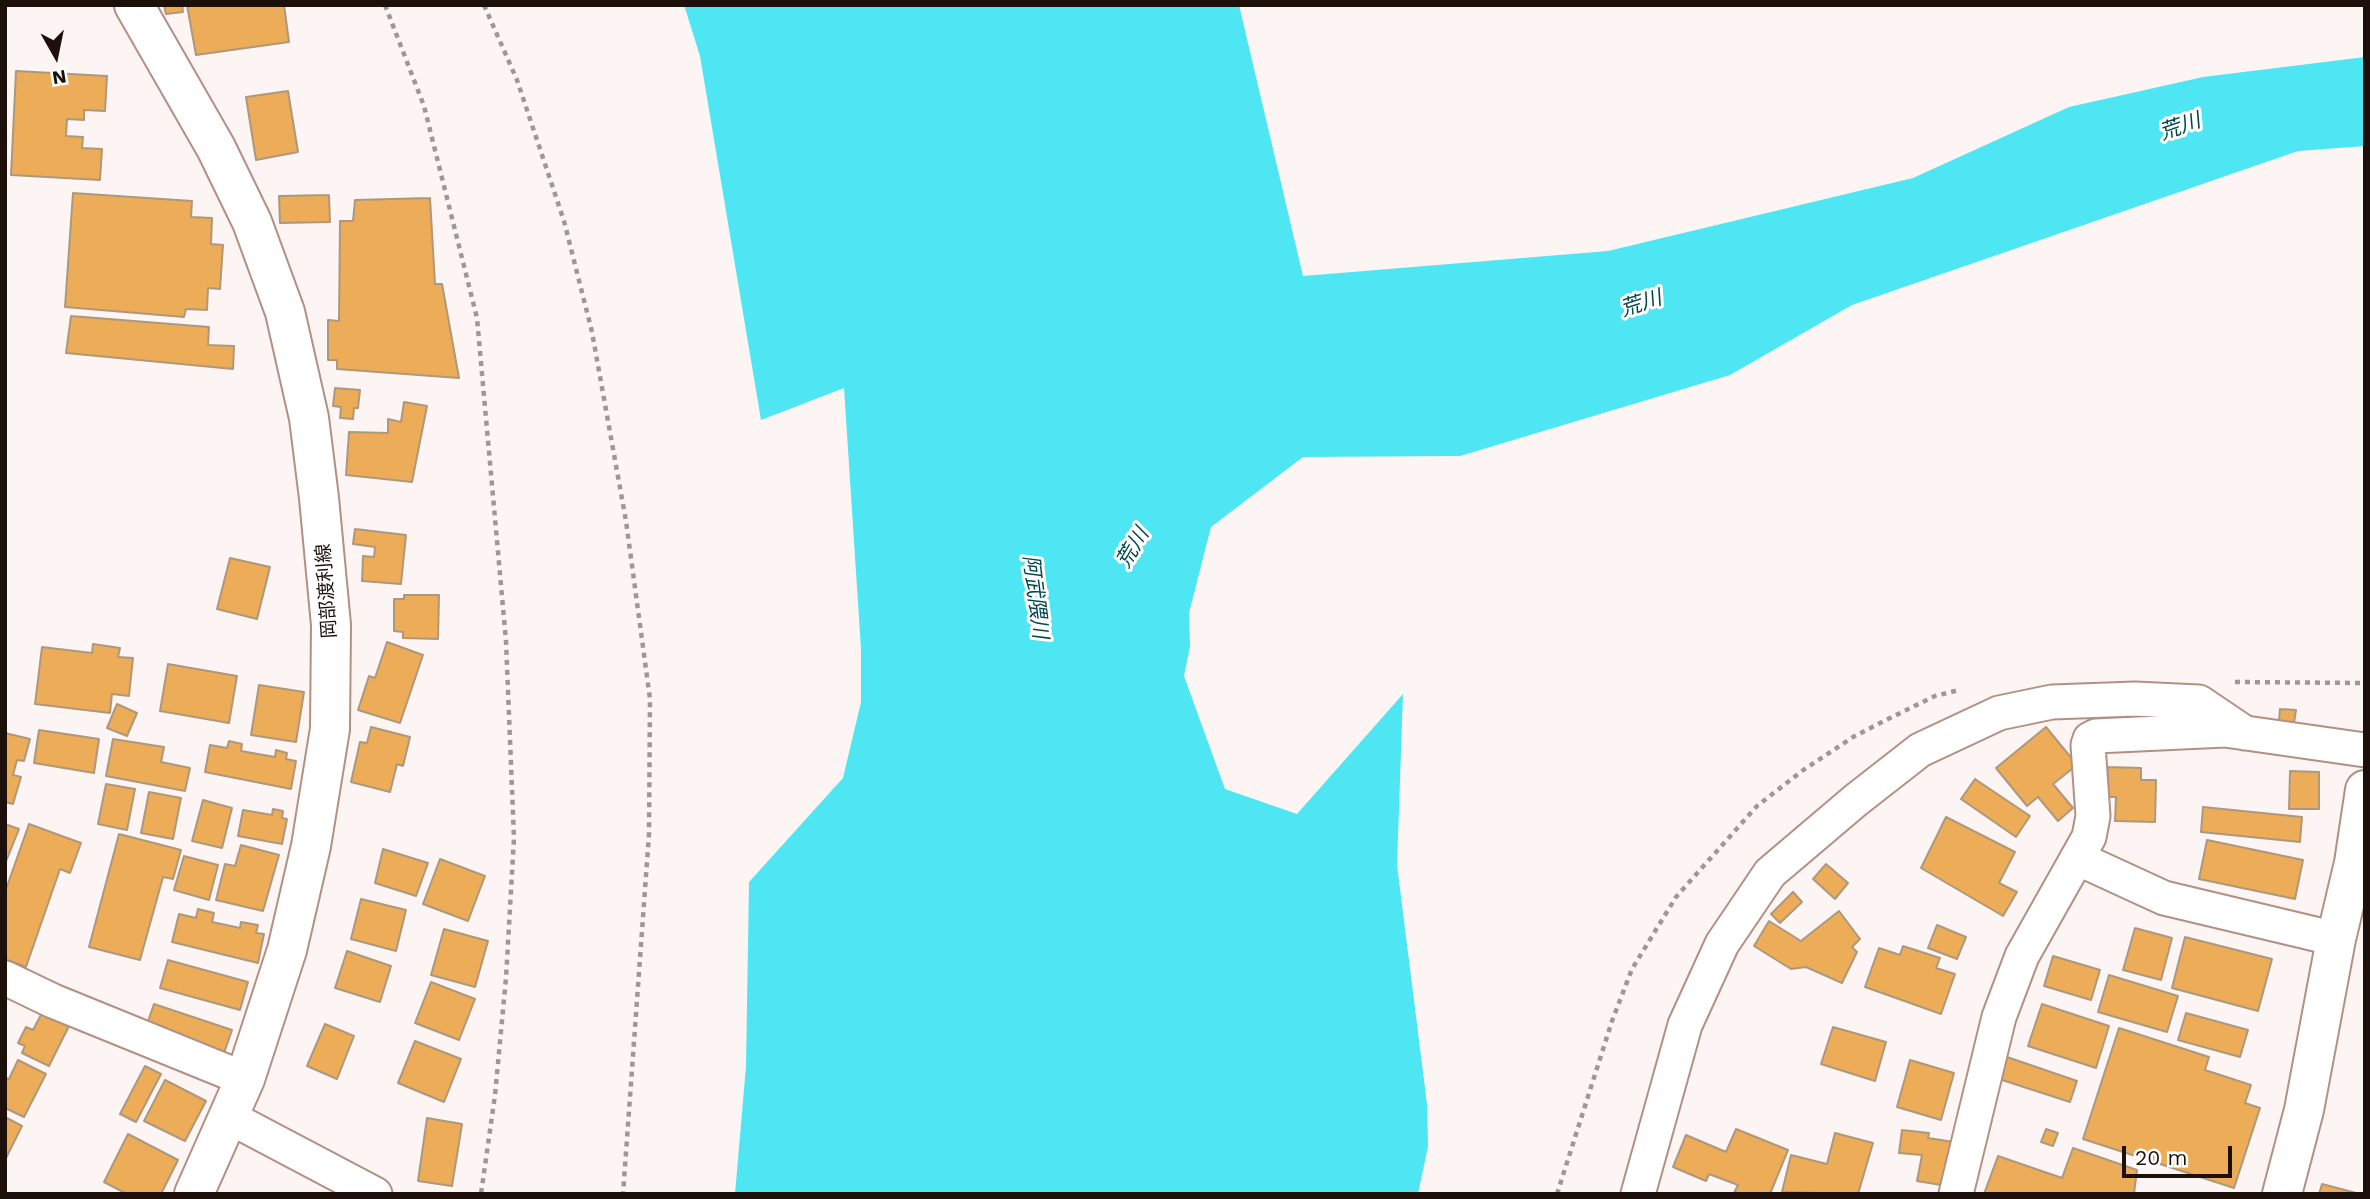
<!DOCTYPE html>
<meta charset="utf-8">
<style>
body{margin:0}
#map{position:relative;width:2370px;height:1199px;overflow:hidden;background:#fdf5f3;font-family:"Work Sans",sans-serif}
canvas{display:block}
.frame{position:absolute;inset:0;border:7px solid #1d100b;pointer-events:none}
.north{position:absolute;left:21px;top:21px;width:70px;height:70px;-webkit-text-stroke:5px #fff;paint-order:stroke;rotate:171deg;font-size:19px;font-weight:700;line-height:28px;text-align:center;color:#1d100b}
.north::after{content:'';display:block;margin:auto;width:24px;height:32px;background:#1d100b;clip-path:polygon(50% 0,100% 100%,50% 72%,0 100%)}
.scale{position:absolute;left:2122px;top:1146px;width:110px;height:32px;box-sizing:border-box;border:4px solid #1d100b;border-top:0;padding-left:9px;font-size:21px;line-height:24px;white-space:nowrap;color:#1d100b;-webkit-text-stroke:5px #fff;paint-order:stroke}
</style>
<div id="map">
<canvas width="2370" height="1199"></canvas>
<div class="frame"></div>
<div class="north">N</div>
<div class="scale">20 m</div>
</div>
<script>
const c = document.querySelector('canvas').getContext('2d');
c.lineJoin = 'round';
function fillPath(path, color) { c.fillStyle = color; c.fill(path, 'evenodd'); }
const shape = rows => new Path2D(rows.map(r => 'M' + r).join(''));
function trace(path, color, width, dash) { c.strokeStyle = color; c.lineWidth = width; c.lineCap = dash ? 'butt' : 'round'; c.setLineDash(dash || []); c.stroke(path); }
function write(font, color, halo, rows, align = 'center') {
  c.font = font + ' "Work Sans","Noto Sans JP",sans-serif'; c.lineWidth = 6; c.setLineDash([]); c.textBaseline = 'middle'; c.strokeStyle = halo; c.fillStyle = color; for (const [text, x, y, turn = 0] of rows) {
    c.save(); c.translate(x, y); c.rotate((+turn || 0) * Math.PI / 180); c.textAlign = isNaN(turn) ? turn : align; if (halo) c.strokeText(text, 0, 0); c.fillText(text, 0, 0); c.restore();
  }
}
fillPath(shape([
 [684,5,1239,5,1303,276,1608,251,1913,178,2069,107,2203,77,2365,57,2365,146,2298,151,1852,305,1730,375,1460,456,1303,457,1211,527,1189,613,1190,646,1184,676,1225,789,1297,814,1403,694,1397,865,1427,1104,1428,1146,1418,1194,735,1194,746,1066,749,882,843,778,861,702,861,649,844,388,761,420,700,56]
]), '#4ee6f2');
const building = shape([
 [164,5,182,5,183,12,166,14,164,5],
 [187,5,284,5,289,42,196,55,187,5],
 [16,71,107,76,105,111,84,110,84,120,67,119,66,136,83,137,82,148,102,149,100,180,11,175,16,71],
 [288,91,298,152,256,160,246,97,288,91],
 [73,193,192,201,191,217,212,218,211,244,223,245,220,289,208,288,207,310,186,309,184,317,65,307,73,193],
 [329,195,330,222,280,223,279,196,329,195],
 [430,198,435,284,442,284,459,378,337,369,337,360,328,360,328,320,339,321,340,221,353,221,355,200,430,198],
 [71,316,209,327,208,345,234,346,233,369,66,353,71,316],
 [335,388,360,390,358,408,354,408,353,419,340,418,341,407,333,406,335,388],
 [404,402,427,406,412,482,346,475,349,432,388,433,388,419,401,422,404,402],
 [355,529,406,535,401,584,362,581,363,556,374,557,375,547,353,544,355,529],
 [230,558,270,567,257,619,217,609,230,558],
 [404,595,439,595,438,639,403,638,403,632,394,631,394,599,404,599,404,595],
 [387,642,423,655,400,723,358,710,369,676,375,678,387,642],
 [93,644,120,648,118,657,133,658,129,696,112,694,110,713,35,704,42,647,92,653,93,644],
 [168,664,237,676,229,723,160,711,168,664],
 [259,685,304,692,296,742,251,735,259,685],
 [117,704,137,713,127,736,107,728,117,704],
 [2280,709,2296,710,2294,723,2279,721,2280,709],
 [371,727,410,737,403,766,397,764,390,792,351,782,360,742,367,743,371,727],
 [2046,727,2077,765,2053,784,2073,808,2058,821,2038,797,2027,806,1996,768,2046,727],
 [39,730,99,739,94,773,34,763,39,730],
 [5,733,30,739,24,761,17,760,13,775,21,777,13,804,5,802,5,733],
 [113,739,164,747,161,762,190,768,185,791,106,776,113,739],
 [229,741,242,744,241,751,275,757,276,750,287,753,286,759,296,761,291,789,205,772,210,745,227,748,229,741],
 [2108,767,2141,768,2141,780,2156,780,2155,822,2115,821,2116,797,2107,797,2108,767],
 [2290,771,2319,772,2319,809,2289,809,2290,771],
 [1975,779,2030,816,2016,837,1961,799,1975,779],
 [106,784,135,789,127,830,98,824,106,784],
 [149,792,181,798,173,839,141,833,149,792],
 [203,800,232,808,222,848,192,841,203,800],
 [2203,807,2302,817,2300,842,2201,832,2203,807],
 [273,809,283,811,282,818,287,819,282,844,238,836,243,810,272,815,273,809],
 [1946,817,2015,852,1999,883,2017,892,2003,916,1921,868,1946,817],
 [5,824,19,829,5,864,5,824],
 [29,824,81,843,70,873,60,869,26,967,5,959,5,892,29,824],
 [119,834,181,850,173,879,163,877,140,960,89,947,119,834],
 [2207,840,2303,860,2295,899,2199,879,2207,840],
 [241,845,279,855,263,911,216,900,225,864,235,866,241,845],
 [383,849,428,863,416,896,375,883,383,849],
 [184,856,218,865,209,900,174,890,184,856],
 [440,859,485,876,468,921,423,904,440,859],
 [1826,864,1848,883,1835,899,1813,879,1826,864],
 [1793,892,1802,902,1780,923,1771,914,1793,892],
 [361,899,406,910,396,951,351,939,361,899],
 [198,909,214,913,212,922,240,928,241,922,258,925,256,933,264,934,258,963,172,942,179,914,196,918,198,909],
 [1839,911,1860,939,1852,947,1857,952,1842,983,1806,967,1791,969,1754,946,1769,921,1801,941,1839,911],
 [1937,925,1966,937,1957,959,1928,948,1937,925],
 [2135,928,2172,938,2161,980,2123,970,2135,928],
 [444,929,488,941,475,987,431,975,444,929],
 [2185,937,2272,959,2258,1011,2172,988,2185,937],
 [1903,946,1940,958,1936,968,1955,974,1941,1014,1865,987,1879,948,1900,955,1903,946],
 [347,951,391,966,380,1002,335,988,347,951],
 [2053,956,2100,970,2091,1000,2044,986,2053,956],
 [168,960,248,982,240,1010,160,988,168,960],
 [2109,975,2178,996,2167,1032,2098,1012,2109,975],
 [431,982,475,999,459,1040,415,1023,431,982],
 [154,1004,232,1030,223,1056,145,1030,154,1004],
 [2042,1004,2109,1026,2096,1068,2028,1046,2042,1004],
 [44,1009,71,1022,49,1066,22,1053,25,1046,18,1043,26,1027,33,1030,44,1009],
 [2186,1013,2248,1030,2240,1057,2178,1040,2186,1013],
 [325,1024,354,1036,337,1079,307,1066,325,1024],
 [1833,1027,1886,1042,1875,1081,1821,1064,1833,1027],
 [2119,1028,2209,1057,2205,1070,2251,1085,2245,1103,2260,1108,2234,1188,2083,1139,2119,1028],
 [415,1041,461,1059,444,1102,398,1083,415,1041],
 [2007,1057,2077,1081,2070,1102,1999,1079,2007,1057],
 [18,1060,46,1074,24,1117,5,1108,5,1078,9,1079,18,1060],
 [1910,1060,1954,1073,1941,1120,1897,1107,1910,1060],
 [145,1066,161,1074,136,1122,120,1114,145,1066],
 [165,1080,206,1101,185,1141,144,1121,165,1080],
 [5,1117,22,1126,5,1160,5,1117],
 [427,1118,462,1124,452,1186,418,1181,427,1118],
 [1736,1129,1788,1150,1770,1194,1737,1194,1734,1193,1738,1185,1709,1174,1706,1181,1673,1167,1686,1135,1726,1152,1736,1129],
 [2046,1129,2058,1133,2053,1146,2041,1142,2046,1129],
 [1902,1130,1929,1133,1928,1138,1954,1142,1947,1186,1917,1181,1922,1155,1899,1153,1902,1130],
 [1835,1133,1873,1143,1858,1194,1782,1192,1791,1155,1827,1164,1835,1133],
 [128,1134,178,1160,161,1194,127,1194,104,1182,128,1134],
 [2073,1148,2137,1170,2134,1194,1984,1194,1998,1156,2062,1178,2073,1148],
 [2322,1184,2360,1194,2319,1194,2322,1184]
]);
fillPath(building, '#ecac58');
trace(building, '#ae987d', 2);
const street = shape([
 [2077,858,2164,898,2336,939],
 [5,978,53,1001,245,1079],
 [229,1117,375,1194],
 [1638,1194,1685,1025,1722,944,1770,873,1856,800,1920,750,1999,713,2052,702,2135,699,2199,702,2245,733],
 [1956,1194,1999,1017,2022,956,2089,837,2093,816,2088,745,2090,739,2096,736,2225,730,2365,750]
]);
const secondary = shape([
 [134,5,216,148,252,222,285,312,309,418,319,498,331,625,330,729,311,846,287,950,245,1079,194,1194],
 [2282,1194,2304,1110,2336,939,2354,863,2365,790]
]);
trace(street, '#b29083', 37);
trace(secondary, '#b29083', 42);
trace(shape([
 [385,5,424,106,477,318,506,641,514,838,506,978,495,1095,481,1194],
 [484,5,517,80,564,221,592,332,626,521,650,699,649,834,623,1194],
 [2235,682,2365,683],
 [1557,1194,1612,1021,1632,969,1676,897,1757,806,1802,771,1853,737,1886,720,1935,696,1959,690]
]), '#a09693', 4.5, [5, 5]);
trace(street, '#fff', 33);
trace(secondary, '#fff', 38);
write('19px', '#1d100b', '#fff', [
 ["岡部渡利線",327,591,-94]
]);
write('italic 21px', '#00474d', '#fff', [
 ["荒川",2180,127,-19],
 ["荒川",1641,304,-18],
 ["荒川",1133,548,-59],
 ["阿武隈川",1035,597,83]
]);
</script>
